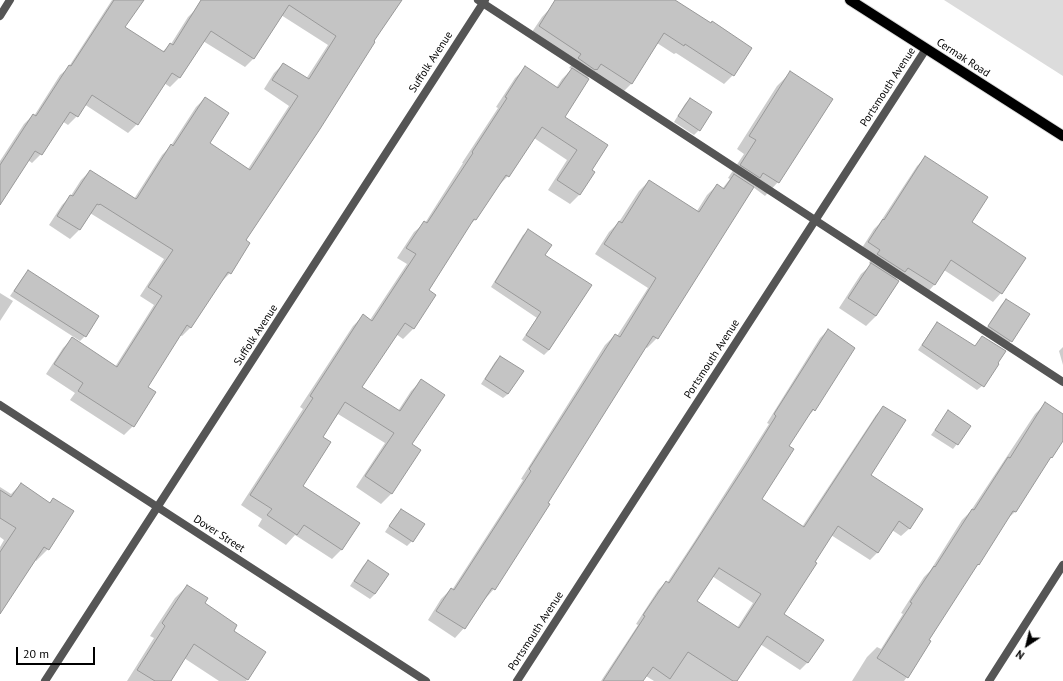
<!DOCTYPE html>
<style>
body{margin:0}
#map{position:relative;width:1063px;height:681px;overflow:hidden;background:#fff;font-family:"PT Sans",sans-serif}
canvas{display:block}
.north{position:absolute;left:1007px;top:625px;width:40px;height:40px;-webkit-text-stroke:3px #fff;paint-order:stroke;rotate:215deg;font-size:11px;font-weight:700;line-height:16px;text-align:center;color:#000}
.north::after{content:'';display:block;margin:auto;width:14px;height:18px;background:#000;clip-path:polygon(50% 0,100% 100%,50% 72%,0 100%)}
.scale{position:absolute;left:16px;top:647px;width:79px;height:18px;box-sizing:border-box;border:2px solid #000;border-top:0;padding-left:5px;font-size:12px;line-height:14px;white-space:nowrap;color:#000;-webkit-text-stroke:3px #fff;paint-order:stroke}
</style>
<div id="map">
<canvas width="1063" height="681"></canvas>
<div class="north">N</div>
<div class="scale">20 m</div>
</div>
<script>
const c = document.querySelector('canvas').getContext('2d');
c.lineJoin = 'round';
function fillPath(path, color) { c.fillStyle = color; c.fill(path, 'evenodd'); }
const shape = rows => new Path2D(rows.map(r => 'M' + r).join(''));
function trace(path, color, width, dash) { c.strokeStyle = color; c.lineWidth = width; c.lineCap = dash ? 'butt' : 'round'; c.setLineDash(dash || []); c.stroke(path); }
function write(font, color, halo, rows, align = 'center') {
  c.font = font + ' "PT Sans",sans-serif'; c.lineWidth = 3.5; c.setLineDash([]); c.textBaseline = 'middle'; c.strokeStyle = halo; c.fillStyle = color; for (const [text, x, y, turn = 0] of rows) {
    c.save(); c.translate(x, y); c.rotate((+turn || 0) * Math.PI / 180); c.textAlign = isNaN(turn) ? turn : align; if (halo) c.strokeText(text, 0, 0); c.fillText(text, 0, 0); c.restore();
  }
}
fillPath(shape([
 [944,0,1063,0,1063,76]
]), '#dcdcdc');
fillPath(shape([
 [112,0,142,0,124,27,162,52,171,44,188,17,194,11,201,0,400,0,244,241,249,244,230,273,220,283,191,327,182,336,179,335,146,387,133,426,124,435,70,400,75,393,46,374,63,348,72,339,115,367,154,305,140,296,164,259,90,213,79,230,70,239,49,225,62,205,70,197,81,180,90,171,134,199,162,155,170,147,196,107,205,98,208,143,248,169,289,106,264,89,274,73,283,64,306,79,328,45,281,15,254,58,245,67,203,41,179,78,170,87,164,83,137,124,128,133,84,104,77,116,68,125,62,121,41,154,32,163,28,160,0,202,0,161,24,124,33,115,34,116,60,75,68,68],
 [558,0,674,0,733,75,724,84,676,53,674,54,657,43,631,84,622,93,592,73,587,79,564,118,590,170,580,194,570,204,548,190,567,160,534,138,508,176,498,186,497,186,475,220,467,227,428,291,435,295,413,329,403,339,396,334,361,388,398,411,411,391,421,381,410,445,419,450,391,494,381,504,356,487,385,443,338,414,322,437,301,486,342,549,332,559,295,535,286,545,258,526,262,519,241,505,303,409,300,407,353,326,363,316,370,320,407,264,397,258,414,232,425,223,463,163,462,163,498,108,496,107,515,78,525,68,556,88,562,79,572,69,569,68,573,63,530,35,542,17],
 [790,73,778,182,765,196,753,187,657,338,647,348,645,347,546,503,494,589,485,599,464,628,455,638,428,620,441,599,451,589,452,590,523,480,521,479,605,345,615,335,617,336,648,288,595,254,609,232,619,222,639,191,649,181,697,211,707,195,717,185,722,189,730,179,728,178,744,154,737,149,777,86],
 [690,99,699,130,694,135,674,122,685,104],
 [926,157,970,222,1001,293,993,302,944,270,934,285,926,294,899,276,895,280,898,282,876,316,866,326,839,308,861,274,871,265,869,263,871,259,860,251,874,229,879,224,917,166],
 [528,231,543,256,590,285,549,350,544,355,522,340,537,318,491,287,523,235],
 [28,272,85,336,80,341,10,296,23,277],
 [0,293,13,301,0,321],
 [1006,300,1028,314,1011,341,1006,346,984,332,1001,305],
 [937,323,974,347,982,337,982,386,977,390,918,350,933,328],
 [828,330,854,348,814,410,806,418,788,446,761,499,802,527,876,415,884,407,869,475,910,528,901,536,892,530,878,552,870,560,831,535,783,614,808,662,800,670,760,644,736,681,654,681,646,676,642,681,601,681,638,625,636,624,658,590,666,582,667,583,694,542,769,424,767,423,820,338],
 [712,576,753,603,737,628,696,601],
 [1063,347,1063,365,1059,351],
 [500,357,508,394,503,398,481,384,495,362],
 [1045,404,1063,415,1063,439,1051,457,1046,463,1015,512,1006,520,978,564,973,570,928,640,907,677,904,681,852,681,867,657,877,647,881,649,903,614,901,613,924,577,930,571,962,520,970,512,1035,414],
 [948,412,957,444,953,449,931,435,944,417],
 [21,484,49,503,54,499,48,549,36,561,35,560,0,613,0,547,4,540,0,537,0,487,11,494],
 [401,510,412,541,407,546,385,532,396,515],
 [368,561,388,574,375,594,370,599,350,586,363,566],
 [187,586,232,631,265,653,246,681,219,681,184,658,170,681,127,681,154,638,150,636,175,598]
]), '#0003');
const building = shape([
 [114,0,144,0,125,27,164,52,170,43,173,45,201,0,402,0,374,41,375,42,320,129,246,240,250,243,231,274,228,272,191,328,187,325,148,387,156,392,134,427,78,391,83,383,54,364,72,337,117,367,162,296,148,287,173,250,100,204,99,205,97,204,80,230,57,216,70,195,73,196,90,170,136,199,137,198,171,144,173,146,205,97,229,113,210,143,250,170,298,96,272,80,283,63,309,79,336,36,289,5,254,59,211,31,180,78,172,73,138,125,92,95,78,117,70,112,42,155,35,151,0,205,0,165,33,114,36,116,69,65,71,66,114,0],
 [555,0,675,0,711,23,712,21,752,48,734,76,685,44,684,46,664,33,632,84,601,64,597,70,596,69,595,70,578,58,581,54,539,26,555,0],
 [525,66,558,88,572,68,589,79,565,117,608,145,592,170,595,172,580,195,557,180,577,150,542,127,509,177,506,175,476,220,474,219,429,290,436,295,414,329,405,323,362,387,400,411,421,379,445,395,412,444,421,450,392,494,365,476,394,433,345,402,323,437,331,442,303,486,360,523,342,550,304,525,297,535,267,515,272,509,250,495,313,398,310,396,363,314,372,321,416,254,406,248,424,221,427,223,473,153,472,152,507,98,505,97,525,66],
 [790,71,833,99,779,183,763,173,760,178,740,165,756,140,749,136,790,71],
 [690,98,712,112,700,131,678,116,690,98],
 [925,156,988,197,972,222,1026,258,1002,294,951,260,935,285,908,268,905,272,877,254,880,250,868,242,883,219,884,220,925,156],
 [734,174,754,187,658,339,653,336,548,503,550,504,495,590,492,588,465,629,436,611,451,588,454,590,531,471,529,469,615,334,620,337,656,278,604,244,619,221,622,223,649,180,699,212,717,184,724,189,734,174],
 [528,229,552,245,545,255,592,285,549,350,526,335,541,312,495,282,528,229],
 [871,263,899,281,876,316,848,298,871,263],
 [28,270,99,316,86,337,14,291,28,270],
 [1006,299,1030,314,1012,342,988,326,1006,299],
 [937,322,975,346,982,336,1006,351,998,363,999,364,984,387,922,345,937,322],
 [828,329,855,348,815,411,813,409,789,446,794,449,762,499,804,527,883,406,906,420,871,475,923,509,910,529,899,521,878,553,838,526,815,562,817,563,784,614,824,640,808,663,767,636,737,681,733,681,688,652,670,679,653,667,643,681,603,681,645,616,643,615,666,581,669,583,745,466,776,416,774,414,828,329],
 [719,568,761,594,739,628,697,601,719,568],
 [500,356,524,371,508,394,485,379,500,356],
 [1045,402,1063,414,1063,441,1052,458,1051,457,1016,512,1013,511,979,565,978,564,929,640,931,641,908,678,877,658,912,603,910,602,934,566,935,567,972,509,974,510,1008,457,1010,458,1045,402],
 [948,410,971,426,958,445,935,430,948,410],
 [21,483,50,503,53,498,74,511,49,550,44,547,0,614,0,552,16,528,0,518,0,490,11,497,21,483],
 [401,509,425,524,413,542,389,526,401,509],
 [368,560,389,574,375,594,354,581,368,560],
 [187,585,208,598,205,603,237,625,234,631,266,652,248,680,194,644,171,681,155,681,137,670,165,626,162,623,187,585]
]);
fillPath(building, '#c4c4c4');
trace(building, '#999', 1);
const primary = shape([
 [850,0,1063,136]
]);
trace(primary, '#dbdbdb', 12);
trace(shape([
 [478,0,1063,382]
]), '#555', 8);
trace(shape([
 [0,16,10,0],
 [0,405,426,681],
 [45,681,485,0],
 [517,681,926,49],
 [989,681,1063,565]
]), '#555', 8);
trace(primary, '#000', 10);
write('11px', '#000', '#fff', [
 ["Cermak Road",963,58,33],
 ["Suffolk Avenue",431,62,-57],
 ["Portsmouth Avenue",888,87,-57],
 ["Suffolk Avenue",256,335,-57],
 ["Portsmouth Avenue",712,359,-57],
 ["Dover Street",219,534,33],
 ["Portsmouth Avenue",536,631,-57]
]);
</script>
